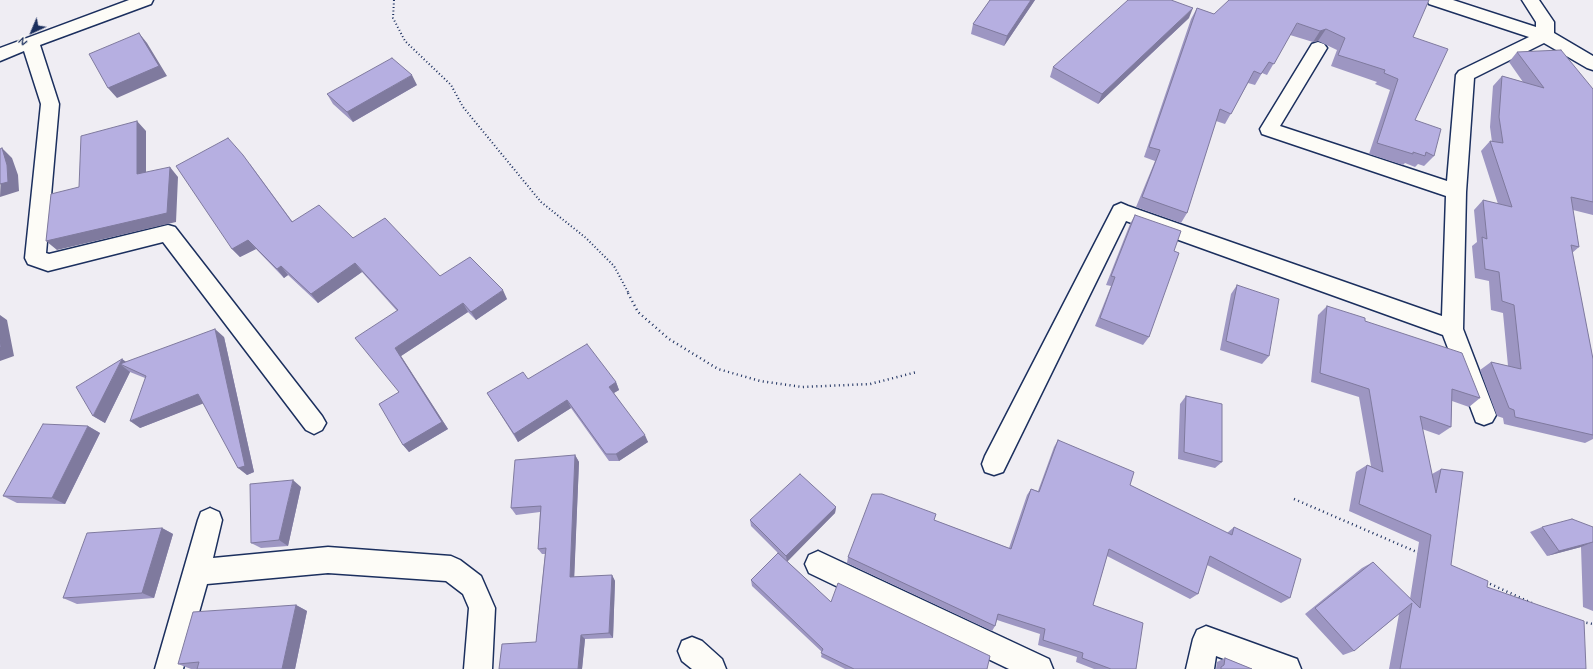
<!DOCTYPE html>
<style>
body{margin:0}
#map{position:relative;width:1593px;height:669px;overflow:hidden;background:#efedf3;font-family:Mynerve,sans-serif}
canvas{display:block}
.north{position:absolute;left:12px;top:12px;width:40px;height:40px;-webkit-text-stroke:3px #fdfcf7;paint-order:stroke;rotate:224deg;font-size:11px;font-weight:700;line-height:16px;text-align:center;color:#1b2f5e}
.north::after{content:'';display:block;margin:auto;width:14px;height:18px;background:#1b2f5e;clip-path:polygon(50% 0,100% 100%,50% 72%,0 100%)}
</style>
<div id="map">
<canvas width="1593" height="669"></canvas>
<div class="north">N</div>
</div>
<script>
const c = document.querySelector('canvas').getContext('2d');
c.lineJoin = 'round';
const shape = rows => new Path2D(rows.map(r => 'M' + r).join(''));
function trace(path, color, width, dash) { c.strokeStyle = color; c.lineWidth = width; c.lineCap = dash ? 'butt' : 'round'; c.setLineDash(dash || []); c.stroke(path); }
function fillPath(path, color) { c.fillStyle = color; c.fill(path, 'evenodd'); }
const street = shape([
 [129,0,153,0,151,4,40,45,59,104,46,253,49,254,168,225,175,227,322,416,326,423,322,430,314,434,306,430,163,242,48,271,28,264,25,258,41,104,24,51,0,61,0,48,129,0],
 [1427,0,1453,0,1536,27,1536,22,1522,0,1539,0,1554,22,1554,33,1593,56,1593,70,1587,68,1544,43,1474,78,1466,192,1463,329,1496,415,1492,422,1484,425,1476,422,1443,335,1126,221,1003,472,994,475,985,472,982,464,985,456,1114,206,1121,203,1128,206,1442,316,1446,196,1262,134,1260,129,1312,44,1318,42,1324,44,1327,48,1280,126,1447,181,1456,75,1459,71,1529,37,1429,4,1427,0],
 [210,508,219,512,222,520,213,558,328,547,451,556,460,560,481,576,495,608,492,669,464,669,469,608,463,594,446,581,328,573,207,584,183,669,155,669,198,520,201,512,210,508],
 [818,551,1049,659,1053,669,1009,669,809,573,805,564,809,555,818,551],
 [1206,626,1297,659,1301,669,1250,669,1216,656,1214,669,1186,669,1193,639,1197,630,1206,626],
 [692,637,702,641,722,659,726,669,692,669,682,661,678,651,682,641,692,637]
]);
trace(street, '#1b2f5e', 3);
trace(shape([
 [394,0,393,18,405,41,451,85,463,107,541,202,586,238,614,266,629,294]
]), '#1b2f5e', 2, [1, 2.5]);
trace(shape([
 [628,293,638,312,669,339,718,369,760,381,802,387,870,384,917,372],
 [1294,499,1419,553],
 [1486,582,1534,604],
 [1582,622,1593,624]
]), '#1b2f5e', 2.5, [1, 3.5]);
fillPath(street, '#fdfcf7');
fillPath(shape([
 [990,0,1035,0,1004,46,971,34,973,24],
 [1197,8,1214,14,1413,37,1415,120,1434,156,1424,166,1418,164,1415,167,1405,163,1403,165,1369,154,1390,90,1375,84,1377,82,1331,66,1337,50,1318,41,1313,42,1290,35,1267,75,1262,73,1255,85,1248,83,1225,124,1216,121,1187,213,1181,223,1136,207,1155,161,1144,157,1191,19],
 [1189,18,1098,104,1050,77,1053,67],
 [1517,52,1593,89,1593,215,1573,210,1579,247,1572,253,1593,359,1593,439,1585,443,1504,424,1503,418,1497,416,1480,370,1491,362,1508,366,1503,313,1491,310,1489,281,1475,278,1472,246,1477,242,1474,210,1483,200,1498,204,1481,151,1490,141,1492,142,1490,127,1493,86,1502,76,1523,82,1509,62],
 [417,85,353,122,333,104,327,94],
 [250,164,292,221,353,238,440,276,507,299,476,320,468,312,401,356,448,429,409,452,403,445,399,392,397,311,362,272,318,303,288,275,284,278,256,249,240,257,232,249],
 [1135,215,1174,251,1149,337,1143,345,1095,326,1111,286,1106,285,1130,224],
 [1237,285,1269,356,1262,364,1220,350,1231,294],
 [1327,306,1365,321,1480,398,1469,407,1452,401,1451,427,1439,435,1422,429,1432,474,1441,469,1451,565,1487,587,1586,669,1389,669,1399,614,1354,651,1343,655,1305,614,1362,568,1373,562,1410,599,1419,542,1349,511,1356,472,1367,465,1371,466,1359,397,1311,382,1318,315],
 [224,337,254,472,247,475,203,403,140,428,145,378,130,372,105,423,93,416,122,359,126,362],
 [528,379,616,382,619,390,614,393,648,442,619,461,609,461,571,408,518,442,487,393],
 [1186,396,1222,462,1215,468,1178,459,1180,404],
 [88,426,100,433,65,504,17,503,3,496],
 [1058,440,1130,485,1227,533,1234,527,1290,598,1281,603,1207,565,1198,594,1190,599,1107,556,1093,605,1136,669,1094,669,1076,662,1077,657,1038,645,1040,634,997,620,995,626,992,631,847,563,848,557,934,520,1009,548,1027,495,1031,489,1038,491,1054,447],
 [575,455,579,462,574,577,612,575,615,581,613,638,585,639,582,669,499,669,536,642,545,554,542,554,538,549,540,512,516,515,511,508],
 [301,487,288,546,261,548,251,543],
 [836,507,835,513,787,561,831,602,987,669,845,669,821,657,822,652,752,586,751,580,778,553,751,526,750,520],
 [1542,527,1593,527,1593,611,1583,607,1581,547,1547,556,1530,532],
 [162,528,173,534,154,598,77,604,63,598],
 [296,605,307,611,295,669,191,669,178,664],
 [1225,658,1252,669,1216,669,1217,662]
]), '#9d96c2');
fillPath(shape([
 [1031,0,1035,0,1004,46,1007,36],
 [1193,8,1189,18,1098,104,1102,94],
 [1326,29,1318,41,1313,42,1320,31],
 [139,33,147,43,167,76,117,98,108,88],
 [412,75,417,85,353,122,347,112],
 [137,121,146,131,146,184,137,174],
 [2,148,12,158,18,175,19,191,0,197],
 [170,167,178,177,176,222,57,250,46,241],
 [248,240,256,249,240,257,232,249],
 [355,263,362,272,318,303,311,294],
 [281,266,288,275,284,278,277,269],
 [503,290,507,299,476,320,471,312],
 [463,303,468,312,401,356,448,429,409,452,403,445,395,348],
 [0,315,7,320,14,356,0,361],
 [215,329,224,337,254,472,247,475,238,468],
 [122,359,133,367,120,364,130,372,105,423,93,416],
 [616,382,619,390,612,394,609,387],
 [198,394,207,402,140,428,130,421],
 [567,400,571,408,518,442,514,434],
 [88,426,100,433,65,504,52,498],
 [645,435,648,442,619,461,616,454],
 [575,455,579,462,574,583,570,577],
 [293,480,301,487,288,546,279,540],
 [836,507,835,513,787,562,786,556],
 [162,528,173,534,154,598,142,593],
 [1593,542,1581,547,1547,556,1559,551],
 [612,575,615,581,613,638,609,633],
 [296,605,307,611,295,669,282,669],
 [581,635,585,639,582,669,578,669]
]), '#7f7a9e');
const building = shape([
 [990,0,1031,0,1007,36,973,24,990,0],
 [1128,0,1171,0,1193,8,1102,94,1053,67,1128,0],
 [1229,0,1429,0,1413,37,1448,49,1415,120,1441,129,1434,156,1426,152,1425,156,1413,152,1413,154,1377,143,1398,79,1384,73,1385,70,1338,55,1345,38,1326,29,1320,31,1297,23,1274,64,1269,62,1261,74,1254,71,1231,114,1220,109,1187,213,1142,197,1160,150,1149,147,1197,8,1214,14,1229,0],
 [139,33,159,66,108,88,89,54,139,33],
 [1561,50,1593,89,1593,202,1571,197,1579,247,1571,245,1593,359,1593,435,1515,417,1514,410,1509,408,1491,362,1521,369,1514,305,1502,301,1499,272,1485,269,1482,237,1487,239,1483,200,1512,207,1490,141,1503,143,1499,117,1502,76,1544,88,1517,52,1561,50],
 [392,58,412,75,347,112,327,94,392,58],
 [137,121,137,174,170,167,167,213,46,241,51,194,79,187,81,136,137,121],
 [228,138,243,155,292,222,319,205,353,238,385,218,440,276,470,257,503,290,471,312,463,303,395,348,442,422,403,445,379,404,399,392,355,338,398,310,355,263,311,294,281,266,277,269,248,240,232,249,176,166,228,138],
 [2,148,7,165,8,182,0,184,0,149,2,148],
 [1135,215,1181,231,1174,251,1179,253,1149,337,1100,318,1115,277,1111,276,1135,215],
 [1237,285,1279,299,1269,356,1226,341,1237,285],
 [1327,306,1365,318,1365,321,1462,353,1480,398,1452,389,1451,427,1420,416,1436,493,1441,469,1463,472,1451,565,1488,581,1487,587,1584,621,1586,669,1400,669,1412,603,1354,651,1315,608,1373,562,1420,608,1431,535,1359,504,1367,465,1383,472,1369,389,1320,373,1327,306],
 [215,329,245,466,238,468,198,394,130,421,146,376,120,364,215,329],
 [0,339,1,347,0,348,0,339],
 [587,344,616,382,609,387,645,435,616,454,606,454,567,400,514,434,487,393,523,372,528,379,587,344],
 [122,359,93,416,76,387,122,359],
 [1186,396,1222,404,1222,462,1184,452,1186,396],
 [43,424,88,426,52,498,3,496,43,424],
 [1058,440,1134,472,1130,485,1232,535,1234,527,1301,559,1290,598,1210,556,1198,594,1109,549,1093,605,1143,623,1136,669,1111,669,1082,658,1083,653,1043,640,1045,629,998,614,995,626,848,557,872,494,882,494,936,514,934,520,1011,549,1031,489,1039,492,1058,440],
 [575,455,570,577,612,575,609,633,581,635,578,669,499,669,502,644,536,642,546,548,538,549,541,506,511,508,515,460,575,455],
 [800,474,836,507,786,556,750,520,800,474],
 [293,480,279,540,251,543,250,484,293,480],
 [1572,519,1593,527,1593,542,1559,551,1542,527,1572,519],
 [162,528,142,593,63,598,87,533,162,528],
 [778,553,831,602,838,583,990,656,987,669,854,669,821,653,823,649,751,580,778,553],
 [296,605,282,669,197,669,199,662,178,664,193,612,296,605],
 [1225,658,1252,669,1221,669,1221,667,1224,665,1225,658]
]);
fillPath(building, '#b6afe1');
trace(building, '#7f7a9e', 1);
</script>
